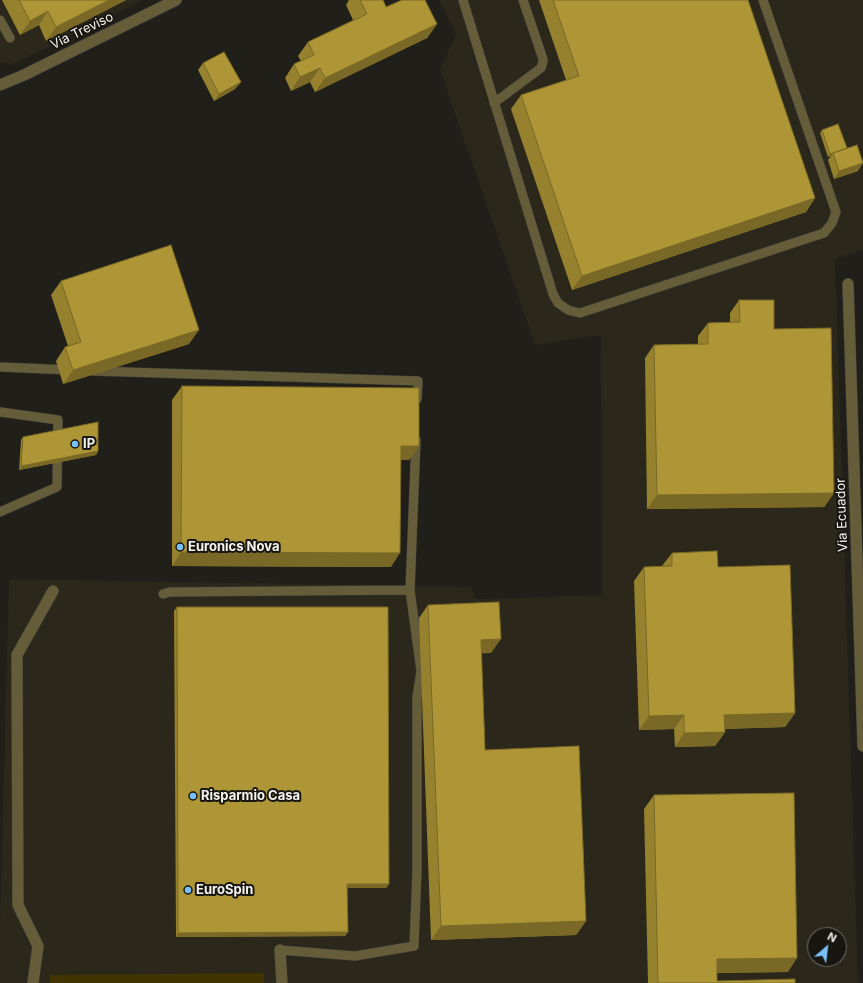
<!DOCTYPE html>
<style>
body{margin:0}
#map{position:relative;width:863px;height:983px;overflow:hidden;background:#211f19;font-family:Inter,sans-serif}
canvas{display:block}
.north{position:absolute;left:807px;top:927px;width:40px;height:40px;box-sizing:border-box;background:#181610;border:1px solid #706e69;border-radius:50%;rotate:28deg;font-size:11px;font-weight:700;line-height:16px;text-align:center;color:#f5f3ef}
.north::after{content:'';display:block;margin:auto;width:14px;height:18px;background:#79bff8;clip-path:polygon(50% 0,100% 100%,50% 72%,0 100%)}
</style>
<div id="map">
<canvas width="863" height="983"></canvas>
<div class="north">N</div>
</div>
<script>
const c = document.querySelector('canvas').getContext('2d');
c.lineJoin = 'round';
function fillPath(path, color) { c.fillStyle = color; c.fill(path, 'evenodd'); }
const shape = rows => new Path2D(rows.map(r => 'M' + r).join(''));
function trace(path, color, width, dash) { c.strokeStyle = color; c.lineWidth = width; c.lineCap = dash ? 'butt' : 'round'; c.setLineDash(dash || []); c.stroke(path); }
function write(font, color, halo, rows, align = 'center') {
  c.font = font + ' Inter,sans-serif'; c.lineWidth = 4; c.setLineDash([]); c.textBaseline = 'middle'; c.strokeStyle = halo; c.fillStyle = color; for (const [text, x, y, turn = 0] of rows) {
    c.save(); c.translate(x, y); c.rotate((+turn || 0) * Math.PI / 180); c.textAlign = isNaN(turn) ? turn : align; if (halo) c.strokeText(text, 0, 0); c.fillText(text, 0, 0); c.restore();
  }
}
fillPath(shape([
 [0,0,144,0,11,65,0,62],
 [439,0,863,0,863,250,835,259,858,983,0,983,0,923,9,579,470,587,477,599,602,595,601,335,535,345,440,70,456,34],
 [815,935,839,935,839,959,815,959]
]), '#2b271b');
fillPath(shape([
 [264,973,264,983,50,983,50,975]
]), '#413400');
const service = shape([
 [463,0,553,294,558,303,568,310,580,313,824,233,832,223,836,212,763,0],
 [0,20,10,38],
 [494,103,541,68,543,62,543,59,523,0],
 [0,367,70,370],
 [93,371,418,381,417,399],
 [0,412,58,420,57,487,0,512],
 [410,590,416,440],
 [163,594,170,592,410,590,421,671,417,697,417,871,414,946,355,956,280,950]
]);
const minor = shape([
 [0,85,24,75,176,0],
 [848,284,863,746],
 [280,950,282,983],
 [33,983,38,946,18,905,17,655,53,591]
]);
trace(service, '#3f3d37', 10);
trace(minor, '#3f3d37', 12);
trace(service, '#655c39', 9);
trace(minor, '#655c39', 11);
fillPath(shape([
 [2,0,126,0,46,41,39,25,20,35],
 [349,0,383,0,386,7,437,24,427,38,315,92,310,82,291,91,285,78,294,64,301,61,298,56,308,42,353,20,346,5],
 [539,0,748,0,815,198,806,212,572,290,511,109,521,95,566,80],
 [203,63,241,82,235,89,214,101,198,70],
 [822,130,847,148,858,171,834,179,828,160,831,156,828,157,820,133],
 [61,281,189,344,63,384,56,361,65,347,68,346,51,295],
 [739,300,774,329,834,493,824,507,647,509,645,358,654,345,698,344,698,336,708,323,730,322,730,313],
 [182,386,419,446,409,460,401,460,391,567,172,566,172,400],
 [23,437,98,451,96,455,19,470,21,440],
 [672,553,718,567,795,713,785,727,725,729,725,732,715,746,675,747,674,729,639,730,634,581,644,567,662,566],
 [428,605,491,653,481,653,485,750,586,921,576,935,431,940,419,618],
 [177,607,389,884,386,888,347,888,348,932,345,936,176,937,174,611],
 [654,795,788,972,717,973,717,981,795,983,648,983,644,809]
]), '#96812e');
fillPath(shape([
 [109,0,126,0,46,41,56,27],
 [48,11,39,25,20,35,30,21],
 [437,24,427,38,315,92,325,78],
 [320,68,310,82,291,91,300,77],
 [241,82,235,89,214,101,219,94],
 [847,148,833,153,831,156,828,157,830,154],
 [863,163,858,171,834,179,839,171],
 [815,198,806,212,572,290,582,276],
 [199,330,189,344,63,384,73,370],
 [401,446,419,446,409,460,391,460],
 [98,451,96,455,19,470,21,466],
 [834,493,824,507,647,509,657,495],
 [181,552,400,553,391,567,172,566],
 [501,639,491,653,471,654,481,640],
 [795,713,785,727,714,729,724,715],
 [684,715,674,729,639,730,649,716],
 [725,732,715,746,675,747,684,733],
 [347,884,389,884,386,888,344,888],
 [586,921,576,935,431,940,441,926],
 [348,932,345,936,176,937,178,933],
 [797,958,788,972,707,973,717,959]
]), '#7a6926');
const building = shape([
 [19,0,109,0,56,27,48,11,30,21,19,0],
 [360,0,383,0,386,7,402,0,425,0,437,24,325,78,320,68,300,77,294,64,314,55,308,42,367,14,360,0],
 [553,0,748,0,815,198,582,276,521,95,579,76,553,0],
 [224,52,241,82,219,94,203,63,224,52],
 [838,124,847,148,830,154,822,130,838,124],
 [857,145,863,163,839,171,833,153,857,145],
 [171,245,199,330,73,370,65,347,81,342,61,281,171,245],
 [739,300,774,300,774,329,831,328,834,493,657,495,654,345,708,344,708,323,740,322,739,300],
 [182,386,419,388,419,446,401,446,400,553,181,552,182,386],
 [98,422,98,451,21,466,23,437,98,422],
 [717,551,718,567,790,565,795,713,724,715,725,732,684,733,684,715,649,716,644,567,672,566,672,553,717,551],
 [499,602,501,639,481,640,485,750,579,746,586,921,441,926,428,605,499,602],
 [177,607,388,607,389,884,347,884,348,932,178,933,177,607],
 [794,793,797,958,717,959,717,981,795,979,795,983,658,983,654,795,794,793]
]);
fillPath(building, '#ae9636');
trace(building, '#7a6926', 1);
for (const [x, y, r, color] of [
 [75,444,4,"#79bff8"],
 [180,547,4,"#79bff8"],
 [193,796,4,"#79bff8"],
 [188,890,4,"#79bff8"]
]) { const dot = new Path2D(); dot.arc(x, y, r, 0, 2 * Math.PI); c.fillStyle = color; c.fill(dot); trace(dot, '#181610', 1.5); }
write('13px', '#f5f3ef', '#181610', [
 ["Via Treviso",82,31,-26],
 ["Via Ecuador",842,515,-92]
]);
write('bold 13px', '#f5f3ef', '#181610', [
 ["IP",83,444],
 ["Euronics Nova",188,547],
 ["Risparmio Casa",201,796],
 ["EuroSpin",196,890]
], 'left');
</script>
